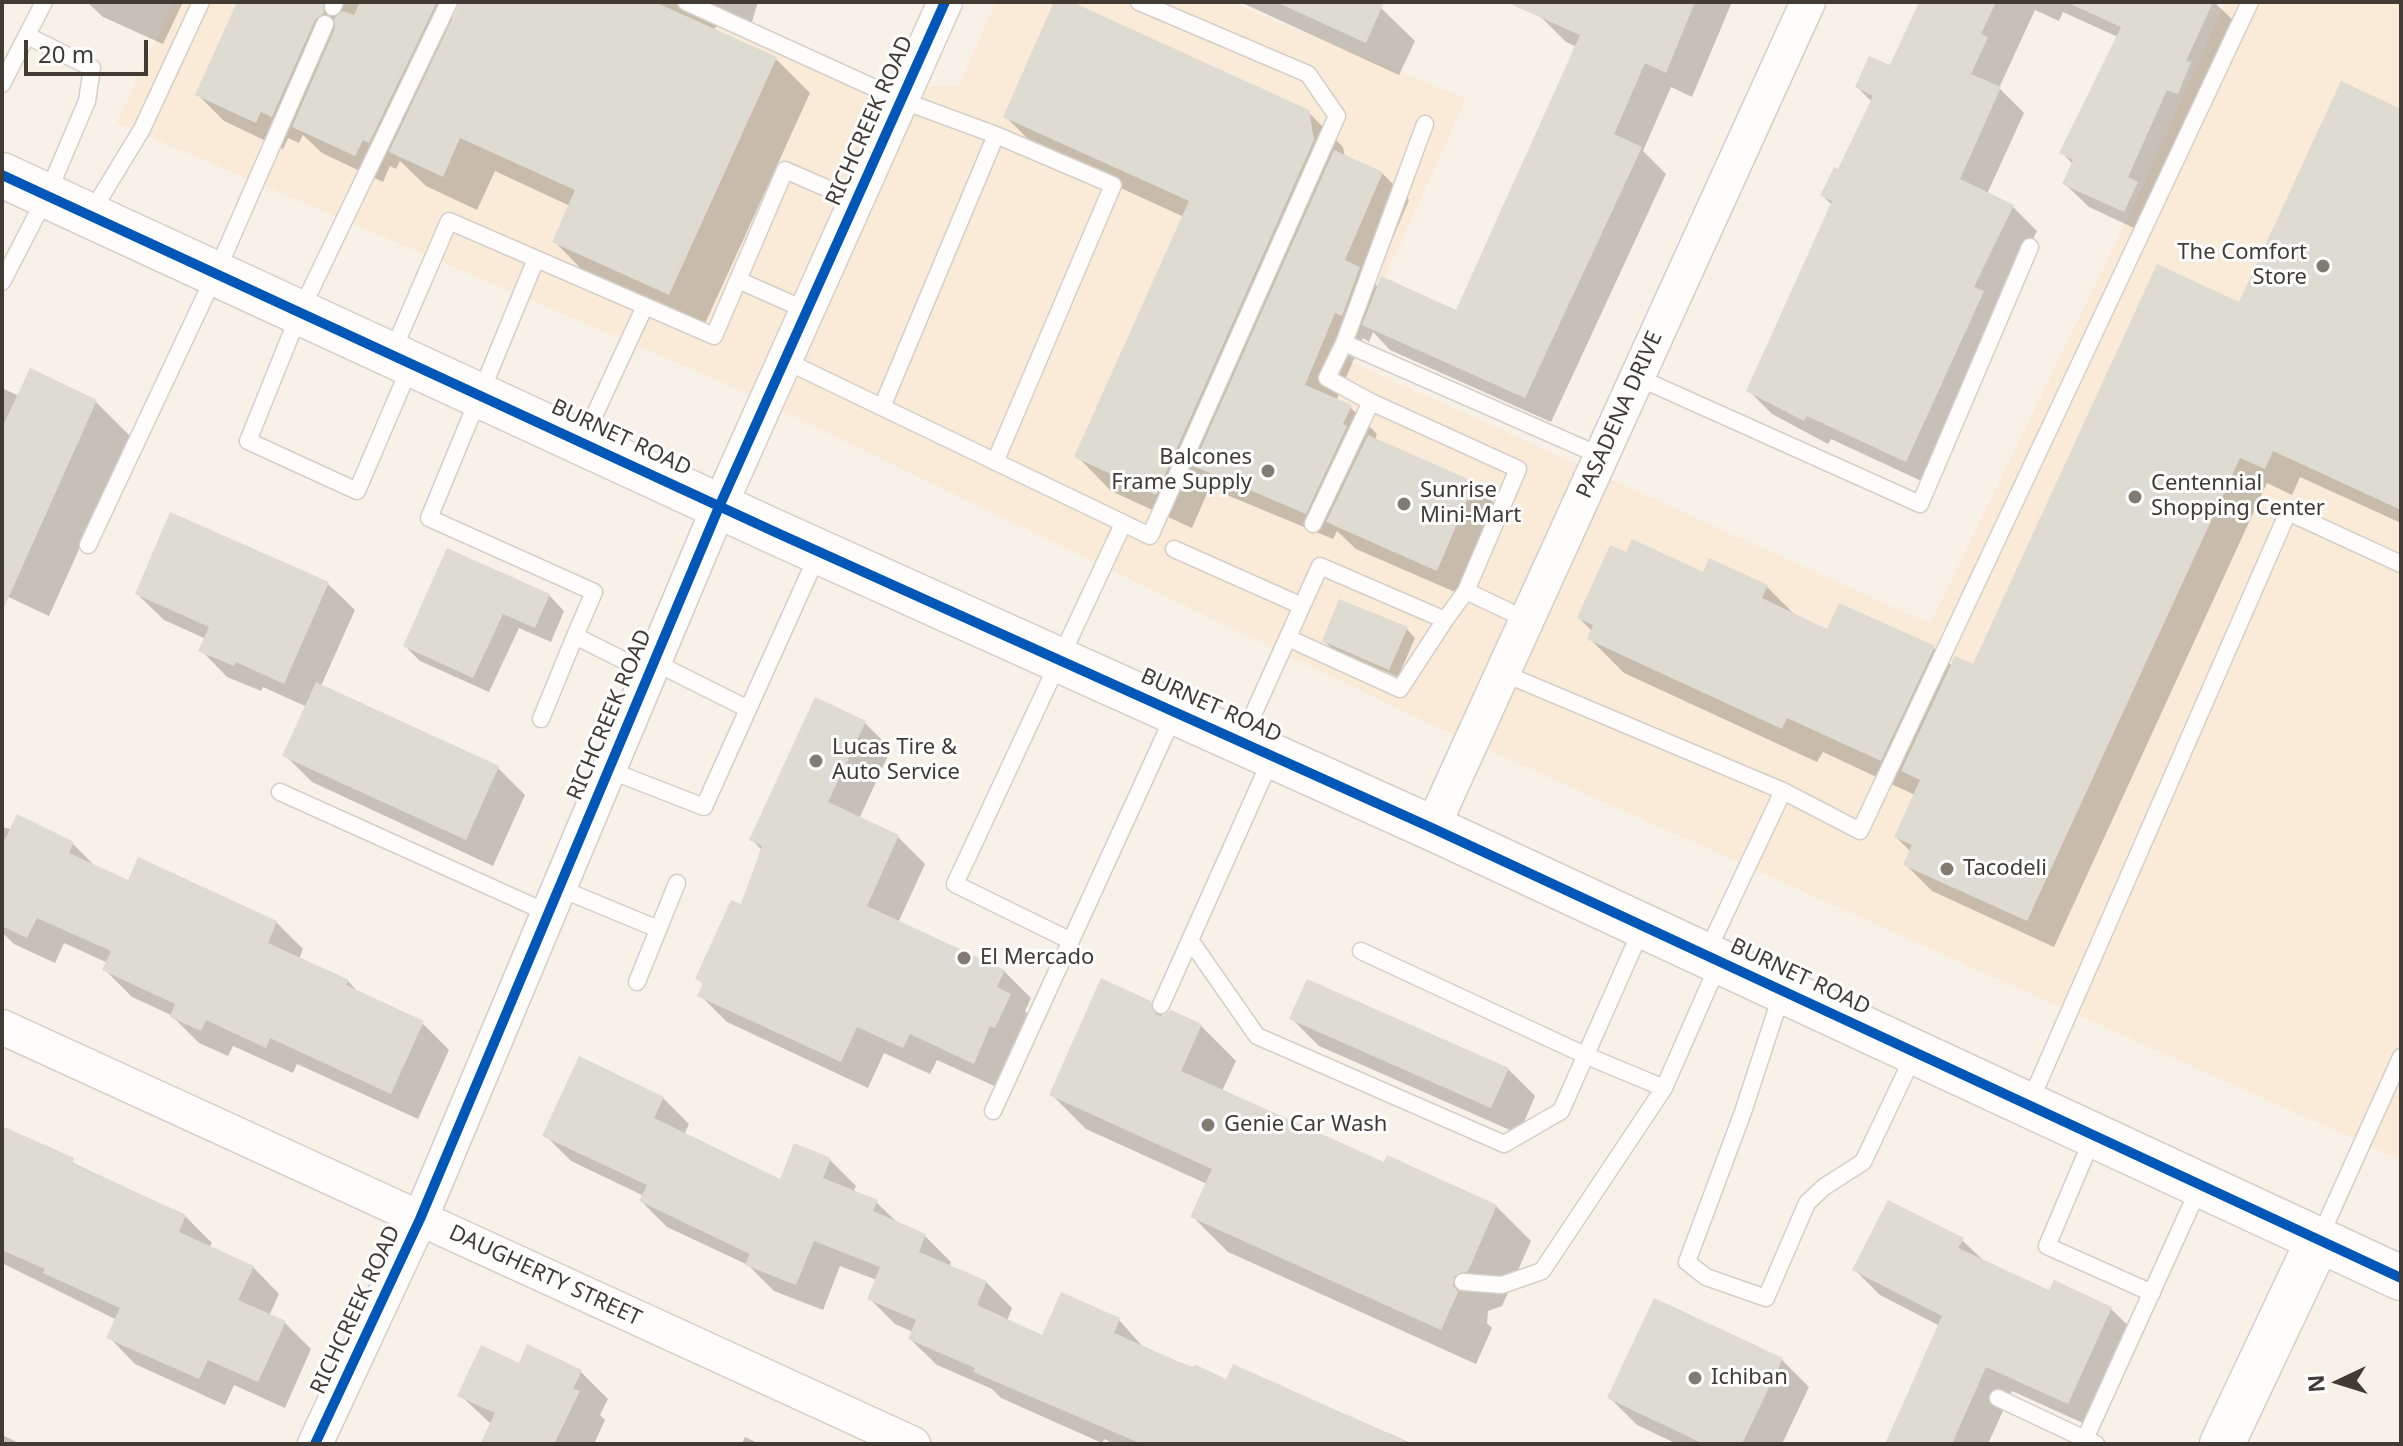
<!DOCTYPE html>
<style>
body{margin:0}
#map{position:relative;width:2403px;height:1446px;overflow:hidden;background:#f8f1e8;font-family:"Noto Sans",sans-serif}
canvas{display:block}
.frame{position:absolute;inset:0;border:4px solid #413b33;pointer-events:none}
.north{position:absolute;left:2299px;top:1342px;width:80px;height:80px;-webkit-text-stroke:6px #fff;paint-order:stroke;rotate:266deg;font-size:22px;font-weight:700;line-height:32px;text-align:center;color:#413b33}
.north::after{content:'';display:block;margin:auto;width:28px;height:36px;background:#413b33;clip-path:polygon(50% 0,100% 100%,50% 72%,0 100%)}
.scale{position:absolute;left:24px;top:40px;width:124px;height:36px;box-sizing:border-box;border:4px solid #413b33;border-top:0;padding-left:10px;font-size:24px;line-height:28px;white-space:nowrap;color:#413b33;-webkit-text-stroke:6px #fff;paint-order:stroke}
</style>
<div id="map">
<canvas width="2403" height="1446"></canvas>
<div class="frame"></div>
<div class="north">N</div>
<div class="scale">20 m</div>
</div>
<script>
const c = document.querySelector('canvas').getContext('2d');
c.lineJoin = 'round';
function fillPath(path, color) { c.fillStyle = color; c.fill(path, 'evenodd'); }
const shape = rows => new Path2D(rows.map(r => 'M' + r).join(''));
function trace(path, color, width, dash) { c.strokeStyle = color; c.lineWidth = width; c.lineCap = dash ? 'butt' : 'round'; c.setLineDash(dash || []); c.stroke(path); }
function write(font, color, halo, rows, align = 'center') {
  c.font = font + ' "Noto Sans",sans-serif'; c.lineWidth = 6; c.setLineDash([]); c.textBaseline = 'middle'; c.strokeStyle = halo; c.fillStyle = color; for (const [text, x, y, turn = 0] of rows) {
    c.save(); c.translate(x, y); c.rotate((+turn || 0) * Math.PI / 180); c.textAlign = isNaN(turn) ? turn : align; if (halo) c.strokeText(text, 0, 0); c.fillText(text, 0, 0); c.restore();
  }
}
fillPath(shape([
 [173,2,670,2,854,85,959,86,996,2,1230,2,1466,99,1347,360,1930,624,2135,203,2225,2,2401,2,2401,1160,1426,722,720,381,117,123]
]), '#f9ebd8');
fillPath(shape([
 [87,2,183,2,163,44,103,17],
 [239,2,437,2,455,20,480,2,758,2,748,35,719,24,714,29,776,59,810,93,703,328,588,276,554,241,570,206,495,171,477,210,426,186,400,161,396,169,390,166,383,182,322,153,303,135,299,143,288,138,283,149,224,121,197,94],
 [1056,2,1067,2,1308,112,1343,147,1345,157,1382,173,1409,200,1374,283,1378,287,1457,312,1577,47,1566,42,1540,16,1546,2,1732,2,1692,97,1671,87,1643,151,1666,174,1551,422,1390,350,1373,332,1369,342,1363,338,1336,401,1350,407,1377,434,1375,440,1474,483,1501,510,1464,596,1356,549,1337,531,1333,539,1222,493,1212,482,1192,528,1111,491,1077,456,1184,217,1040,151,1005,116],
 [1240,2,1369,2,1381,8,1415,41,1399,75],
 [1923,2,2214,2,2238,25,2149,235,2089,207,2064,183,2073,164,2061,152,2118,37,2063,12,2059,21,2035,10,1999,88,2024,113,1987,194,2013,207,2037,231,1999,309,1930,485,1831,439,1828,444,1772,414,1748,390,1832,205,1822,195,1839,171,1872,102,1857,87,1891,68],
 [2401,111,2401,523,2300,477,2292,495,2267,483,2054,947,1932,891,1905,864,1911,852,1896,837,1915,795,1823,752,1817,762,1624,673,1589,638,1592,631,1579,618,1627,555,1704,575,1710,561,1767,587,1797,617,1828,631,1934,648,1952,666,1974,667,2240,305],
 [2,388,19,396,96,402,130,436,49,616,2,594],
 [328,584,355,610,321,686,498,768,525,795,493,866,312,782,285,755,307,707,263,687,261,691,227,677,201,650,206,639,164,620,137,594],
 [549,595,564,611,551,642,519,628,489,692,420,661,405,646],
 [1407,629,1415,638,1398,677,1333,649,1324,641],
 [864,722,891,749,859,819,898,837,925,864,898,923,1004,971,1031,998,1025,1011,1036,1022,1001,1089,937,1060,930,1074,884,1053,868,1088,727,1022,700,995,704,985,697,978,742,906,763,851,752,840],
 [2,827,73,844,97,868,129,882,276,922,303,949,299,959,348,981,360,994,422,1023,449,1050,418,1119,297,1064,293,1073,233,1046,228,1056,199,1043,171,1015,132,997,105,970,108,963,64,943,55,963,14,944,2,932],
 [1150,1003,1164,1017,1171,1012,1201,1026,1236,1061,1222,1091,1385,1165,1496,1206,1531,1241,1502,1306,1488,1311,1487,1323,1492,1328,1476,1364,1228,1252,1193,1217,1207,1184,1086,1129,1051,1094],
 [1292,1019,1508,1069,1535,1096,1519,1134,1319,1046],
 [663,1098,689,1124,684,1135,781,1182,830,1160,856,1186,853,1192,876,1202,900,1225,925,1236,951,1262,949,1267,986,1282,1012,1308,1007,1321,1043,1338,1062,1294,1119,1320,1144,1348,1227,1381,1234,1366,1413,1444,1115,1444,1104,1439,1102,1443,1001,1398,992,1389,937,1365,910,1339,913,1332,895,1324,869,1298,877,1280,840,1266,823,1310,774,1291,748,1265,667,1227,641,1201,644,1196,571,1161,545,1135],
 [2,1129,185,1216,212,1243,209,1248,253,1267,279,1294,269,1316,285,1323,311,1349,285,1408,234,1385,225,1405,135,1364,109,1337,117,1320,2,1263],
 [1962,1240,1986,1263,2050,1292,2111,1309,2137,1334,2094,1428,2012,1391,1988,1444,1897,1444,1940,1326,1880,1295,1855,1270],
 [1782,1360,1809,1387,1782,1444,1677,1444,1637,1425,1610,1398],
 [520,1366,581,1372,608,1399,600,1415,605,1420,594,1444,482,1444,491,1424,460,1395],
 [2,1435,21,1444,2,1444],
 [745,1437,760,1444,742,1444]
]), '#0003');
fillPath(shape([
 [237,2,323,2,324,13,315,20,272,117,261,112,256,123,195,95],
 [360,2,437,2,369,143,363,140,355,156,292,127,335,28,334,18,343,11,354,15],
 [460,2,655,2,777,57,669,295,552,242,575,190,460,138,443,177,389,152],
 [1054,2,1072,2,1309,110,1314,140,1156,495,1074,457,1189,201,1003,117],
 [1276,2,1384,2,1366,43],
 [1506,2,1695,2,1666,73,1645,63,1614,134,1642,147,1525,398,1362,325,1381,276,1456,310,1580,35],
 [1919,2,1996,2,1981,34,1988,37,1971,74,2001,87,1960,179,2014,205,1974,287,1984,291,1906,462,1807,416,1804,421,1746,391,1832,201,1820,196,1834,167,1838,169,1873,96,1855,87,1869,56,1890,65],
 [2066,2,2213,2,2186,61,2191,62,2178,94,2167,90,2128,177,2138,182,2124,212,2062,184,2073,160,2059,153,2121,27],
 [2341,81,2401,109,2401,510,2273,451,2265,469,2240,458,2027,921,1903,865,1912,845,1894,837,1920,780,1901,771,1955,656,1973,664,2157,264,2239,302],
 [1334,150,1383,172,1345,260,1360,267,1342,316,1335,313,1305,385,1352,405,1343,424,1347,426,1306,514,1193,466],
 [30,368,97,400,2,612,2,428],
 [1368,435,1475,482,1437,571,1326,522],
 [170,512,329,582,284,684,236,662,234,666,198,651,209,627,135,594],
 [1632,539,1703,572,1709,558,1768,585,1762,598,1827,629,1839,603,1935,646,1881,761,1787,718,1782,729,1587,639,1593,625,1577,618,1610,545,1626,552],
 [447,548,550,594,535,628,503,614,473,678,403,646],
 [1339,599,1408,627,1389,670,1322,641],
 [316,682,499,766,466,840,282,756],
 [815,697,866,721,828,802,899,835,867,906,1005,970,997,987,1011,994,995,1028,990,1026,974,1064,910,1034,903,1048,857,1027,841,1062,697,996,703,983,695,979,731,900,741,904,762,846,749,840],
 [17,814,74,842,69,853,128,880,138,857,277,921,268,943,349,980,346,985,424,1021,391,1094,270,1038,266,1048,206,1020,201,1031,170,1017,175,1004,102,970,111,951,37,918,27,938,2,926,2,846],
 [1101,978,1151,1001,1156,1015,1163,1016,1171,1010,1202,1024,1181,1071,1384,1162,1387,1155,1497,1205,1468,1271,1454,1276,1453,1286,1458,1292,1441,1330,1190,1217,1212,1169,1049,1095],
 [1307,979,1509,1068,1491,1108,1289,1019],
 [579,1056,664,1097,654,1118,780,1179,794,1143,831,1158,823,1178,878,1200,873,1211,926,1234,919,1252,987,1281,977,1305,1042,1335,1061,1292,1120,1318,1114,1333,1193,1368,1194,1364,1226,1379,1233,1364,1412,1444,1142,1444,973,1372,975,1368,908,1339,916,1320,867,1299,880,1267,814,1241,796,1285,745,1265,750,1254,639,1201,647,1185,542,1136],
 [2,1126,74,1158,72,1163,186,1215,179,1232,254,1266,238,1300,286,1321,258,1382,208,1360,199,1379,106,1338,120,1308,43,1273,45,1269,2,1250],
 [1888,1200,1964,1238,1958,1248,2049,1290,2054,1280,2112,1307,2068,1404,1986,1367,1952,1444,1885,1444,1942,1316,1852,1270],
 [1654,1298,1783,1358,1742,1444,1704,1444,1607,1398],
 [527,1344,582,1370,573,1389,580,1391,554,1444,480,1444,495,1413,457,1396,481,1345,519,1363]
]), '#dddbd2');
const lane = shape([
 [686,2,901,100,996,135],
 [333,7,335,2],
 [2,84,44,2],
 [91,213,142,129,201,2],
 [536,259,429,518,594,592,575,636],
 [738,280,808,311],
 [2,282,47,195,87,101,92,68,28,36],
 [1344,343,1425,124],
 [392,353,449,221,714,336,785,170,856,201],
 [786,361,1150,536,1337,116,1308,74,1139,2],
 [410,367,357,491,248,441,300,312,449,2],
 [1637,377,1920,504,2030,247],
 [1371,402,1518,469,1466,591,1527,620],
 [882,407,996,135,1113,185,995,462],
 [582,442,645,306],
 [1313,524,1371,402,1327,378,1344,343,1601,456],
 [88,545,216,273,325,24],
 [1174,549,1302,606],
 [1288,638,1400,689,1445,620],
 [654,662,748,709],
 [1503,673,1783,791,1860,831,2250,2],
 [541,719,575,636,649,673],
 [1242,739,1320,566,1445,620,1466,591],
 [609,770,704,807,818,554],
 [280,792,548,913],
 [559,888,658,929],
 [1069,940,955,884,1123,524],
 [1190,940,1257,1036,1504,1144,1561,1111,1642,928],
 [1361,951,1587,1056,1664,1088],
 [1707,952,1783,791],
 [637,982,677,883],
 [1782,993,1743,1112,1687,1262,1706,1277,1766,1298,1807,1203,1824,1187,1863,1162,1914,1055],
 [1161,1005,1272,757],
 [2029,1104,2288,512,2401,564],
 [993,1111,1175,713],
 [2093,1137,2047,1246,2152,1293],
 [2319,1239,2401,1057],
 [1463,1282,1502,1285,1542,1271,1664,1088,1719,963],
 [1998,1398,2085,1439],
 [2096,1444,2085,1439,2200,1186]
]);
const street = shape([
 [1432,828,1808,2],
 [2,1027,913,1444],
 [315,1444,420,1219,719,507,945,2]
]);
const secondary = shape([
 [2,175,775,532,1432,828,2401,1278],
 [2222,1444,2318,1241]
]);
trace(lane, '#d5cfc7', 19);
trace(street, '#d5cfc7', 37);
trace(secondary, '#d5cfc7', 47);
trace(lane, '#fefdfc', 16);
trace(street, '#fefdfc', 34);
trace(secondary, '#fefdfc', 44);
trace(shape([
 [2,175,775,532,1432,828,2401,1278],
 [315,1444,420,1219,719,507,945,2]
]), '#0057b8', 10);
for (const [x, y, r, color] of [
 [2323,266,8,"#817b72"],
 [1268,471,8,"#817b72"],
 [2135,497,8,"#817b72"],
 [1404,504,8,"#817b72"],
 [816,761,8,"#817b72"],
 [1947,869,8,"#817b72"],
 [964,958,8,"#817b72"],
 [1208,1125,8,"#817b72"],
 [1695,1378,8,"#817b72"]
]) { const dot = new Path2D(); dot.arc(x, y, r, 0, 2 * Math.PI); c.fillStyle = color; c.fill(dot); trace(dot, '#fff', 3); }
write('22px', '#413b33', '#fff', [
 ["RICHCREEK ROAD",870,121,-66],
 ["PASADENA DRIVE",1620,415,-66],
 ["BURNET ROAD",621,438,25],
 ["BURNET ROAD",1211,706,24],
 ["RICHCREEK ROAD",610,715,-67],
 ["BURNET ROAD",1800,977,25],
 ["DAUGHERTY STREET",545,1276,25],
 ["RICHCREEK ROAD",356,1310,-65]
]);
write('22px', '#413b33', '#fff', [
 ["The Comfort",2307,253,"right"],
 ["Store",2307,278,"right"],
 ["Balcones",1252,458,"right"],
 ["Frame Supply",1252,483,"right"],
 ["Centennial",2151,484],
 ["Shopping Center",2151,509],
 ["Sunrise",1420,491],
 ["Mini-Mart",1420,516],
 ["Lucas Tire &",832,748],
 ["Auto Service",832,773],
 ["Tacodeli",1963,869],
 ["El Mercado",980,958],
 ["Genie Car Wash",1224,1125],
 ["Ichiban",1711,1378]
], 'left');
</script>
